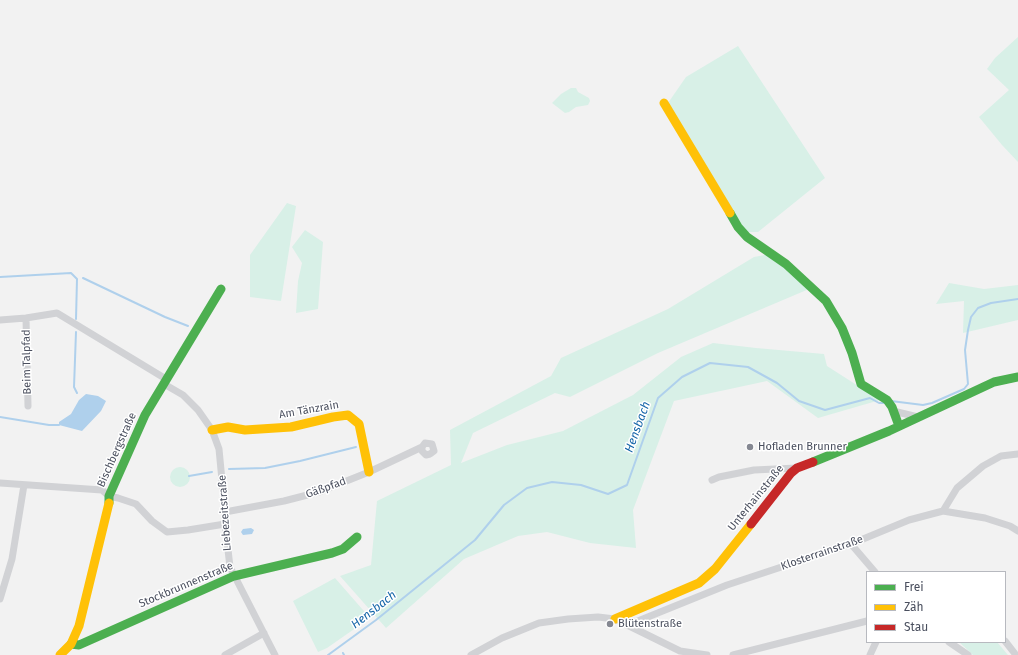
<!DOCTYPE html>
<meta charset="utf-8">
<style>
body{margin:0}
#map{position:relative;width:1018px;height:655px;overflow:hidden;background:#f2f2f2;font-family:"Fira Sans",sans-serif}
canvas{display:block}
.legend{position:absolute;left:866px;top:571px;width:140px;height:72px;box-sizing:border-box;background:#fff;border:1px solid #b7b9bf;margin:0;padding:5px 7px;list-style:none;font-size:12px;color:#4a4f5e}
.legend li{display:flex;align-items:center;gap:8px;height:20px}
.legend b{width:20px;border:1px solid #b7b9bf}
</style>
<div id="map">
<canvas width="1018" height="655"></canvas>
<ul class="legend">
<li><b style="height:5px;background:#4caf50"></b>Frei</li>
<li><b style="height:5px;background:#ffc107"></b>Zäh</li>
<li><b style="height:5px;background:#c62828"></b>Stau</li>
</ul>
</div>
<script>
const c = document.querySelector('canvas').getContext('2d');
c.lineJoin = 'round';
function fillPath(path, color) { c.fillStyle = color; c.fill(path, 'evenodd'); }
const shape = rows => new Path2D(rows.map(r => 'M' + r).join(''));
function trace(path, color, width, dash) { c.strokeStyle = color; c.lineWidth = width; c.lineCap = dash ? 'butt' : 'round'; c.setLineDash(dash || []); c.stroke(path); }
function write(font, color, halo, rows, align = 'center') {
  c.font = font + ' "Fira Sans",sans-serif'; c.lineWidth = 3; c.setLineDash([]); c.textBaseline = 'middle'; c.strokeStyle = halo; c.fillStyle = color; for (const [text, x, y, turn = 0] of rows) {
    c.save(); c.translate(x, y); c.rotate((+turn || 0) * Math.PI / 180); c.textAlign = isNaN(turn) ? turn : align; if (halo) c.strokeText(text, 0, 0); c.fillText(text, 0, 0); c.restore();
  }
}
fillPath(shape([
 [1018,37,1018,162,1002,145,979,117,1009,90,987,69,995,58],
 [738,46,825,178,758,232,746,232,668,103,686,77],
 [571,88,576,88,578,92,589,98,590,101,588,105,576,107,569,112,565,113,552,103,561,94],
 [287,203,296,206,281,301,250,297,250,255],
 [305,230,323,242,318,309,296,313,298,281,302,263,292,247],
 [770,254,809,289,658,353,570,397,555,393,473,433,461,463,507,445,563,431,633,395,681,357,713,343,756,348,824,354,827,366,880,400,818,418,767,381,674,401,633,510,636,548,590,543,547,532,518,536,464,559,386,628,340,576,371,565,377,501,451,465,450,430,551,376,561,358,668,309,754,257],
 [949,283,984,289,1018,285,1018,320,963,333,964,301,936,304],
 '170 477a10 10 0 1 1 20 0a10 10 0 1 1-20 0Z',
 [335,578,370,618,327,648,318,652,293,601],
 [959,642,997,642,1008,655,973,655]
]), '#d8f0e7');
fillPath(shape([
 [86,394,98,396,106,401,101,411,82,431,59,425,59,422,71,414,79,400],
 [251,528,254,530,252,534,243,535,241,532,243,529]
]), '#afd0ec');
trace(shape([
 [0,277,71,273,77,279,76,319],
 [83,278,165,317,188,326],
 [76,332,74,387,77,393],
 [891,401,923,405,932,403,964,389,968,384,965,350,968,330,971,317,978,308,991,303,1018,299],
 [0,417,49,425,59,425],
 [229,469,265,468,300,461,356,447],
 [189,476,212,472],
 [343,653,344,655],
 [328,655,376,620,475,540,504,505,527,488,552,482,581,485,608,494,627,485,658,398,682,377,710,363,748,367,777,383,799,401,825,410,870,398,879,403,885,403]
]), '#afd0ec', 2);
trace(shape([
 [26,318,28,406],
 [0,320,26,318,57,313,166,379],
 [164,384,183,395,198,410,212,430,219,449,225,512,225,524,230,567,275,655],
 [893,411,918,417],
 [712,480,719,477,754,470,797,468],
 [0,483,102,490,109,496,118,498,136,504,152,521,167,532,188,530,225,524],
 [943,511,957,488,983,466,1001,456,1018,454],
 [225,512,284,501,319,492,369,472,422,447,425,443,432,444,434,451,430,454,426,455,422,451,422,447],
 [851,544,875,572],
 [0,599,12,559,24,485],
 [628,625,727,585,851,544,909,520,943,511,985,518,1010,526,1018,531],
 [1005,641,1016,655],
 [949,642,968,655],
 [225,655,264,633],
 [471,655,502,638,539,623,568,619,598,617,615,619,680,651,707,655],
 [733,655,867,621],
 [870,655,876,642]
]), '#d1d2d5', 7);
trace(shape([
 [730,213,738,227,747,237,786,264,826,301,842,328,852,353,861,384,887,400,892,407,899,426],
 [813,462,889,431,994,382,1018,377],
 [109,503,109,496,145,415,221,289],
 [71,644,79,645,234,576,332,553,343,549,357,537]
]), '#4caf50', 9);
trace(shape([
 [664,103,730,213],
 [212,430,228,427,245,430,291,427,333,417,348,415,359,424,369,472],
 [615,619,699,583,715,569,751,524],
 [60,655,71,644,79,626,109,503]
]), '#ffc107', 9);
trace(shape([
 [751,524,791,473,797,468,813,462]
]), '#c62828', 9);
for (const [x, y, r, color] of [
 [750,447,4,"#858892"],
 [610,624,4,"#858892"]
]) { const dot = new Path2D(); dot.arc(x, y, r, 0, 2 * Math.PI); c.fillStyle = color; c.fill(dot); trace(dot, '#fff', 1.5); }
write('11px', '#4a4f5e', '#fff', [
 ["Beim Talpfad",27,362,-91],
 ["Am Tänzrain",309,410,-10],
 ["Bischbergstraße",117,450,-66],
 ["Gäßpfad",326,488,-20],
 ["Unterhainstraße",756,498,-51],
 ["Liebezeitstraße",225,513,-94],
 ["Klosterrainstraße",822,553,-19],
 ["Stockbrunnenstraße",186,585,-23]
]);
write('11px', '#4a4f5e', '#fff', [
 ["Hofladen Brunner",758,447],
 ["Blütenstraße",618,624]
], 'left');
write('italic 12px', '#1364a8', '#fff', [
 ["Hensbach",638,427,-70],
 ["Hensbach",374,610,-38]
]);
</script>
